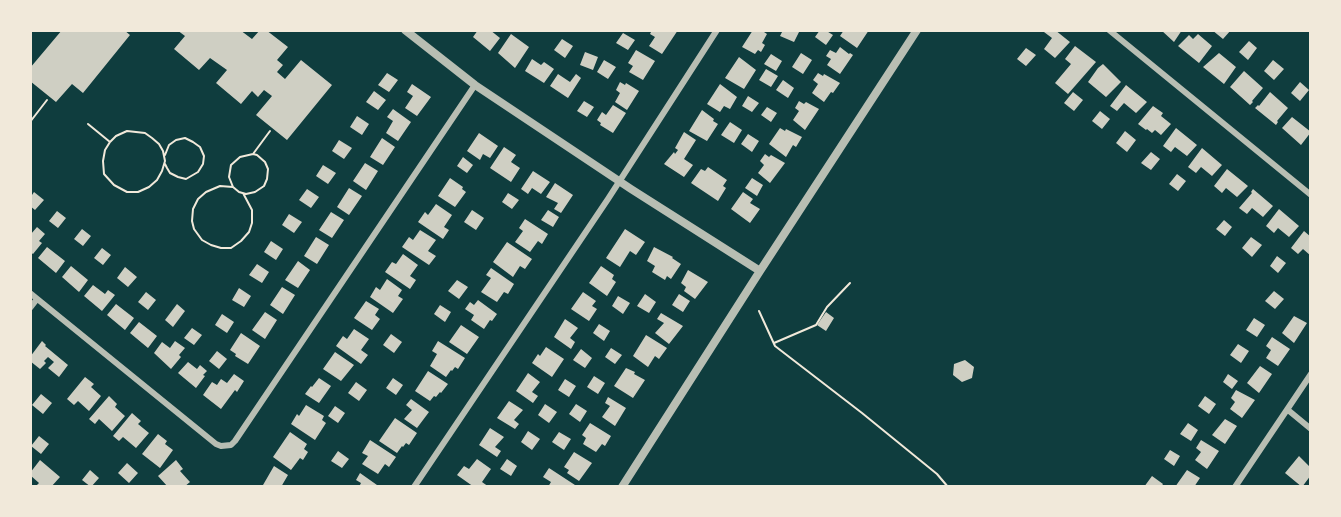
<!DOCTYPE html>
<style>
body{margin:0}
#map{position:relative;width:1341px;height:517px;overflow:hidden;background:#0f3d3e;font-family:Commissioner,sans-serif}
canvas{display:block}
.frame{position:absolute;inset:0;border:32px solid #f1e9da;pointer-events:none}
</style>
<div id="map">
<canvas width="1341" height="517"></canvas>
<div class="frame"></div>
</div>
<script>
const c = document.querySelector('canvas').getContext('2d');
c.lineJoin = 'round';
function fillPath(path, color) { c.fillStyle = color; c.fill(path, 'evenodd'); }
const shape = rows => new Path2D(rows.map(r => 'M' + r).join(''));
function trace(path, color, width, dash) { c.strokeStyle = color; c.lineWidth = width; c.lineCap = dash ? 'butt' : 'round'; c.setLineDash(dash || []); c.stroke(path); }
fillPath(shape([
 [62,30,124,30,130,35,83,93,72,84,56,102,30,81,30,68],
 [177,30,240,30,252,39,260,30,266,30,288,47,277,60,283,65,277,72,285,79,301,60,332,85,287,140,256,115,272,96,264,90,258,97,252,91,241,104,216,83,227,70,210,58,199,70,174,49,185,36],
 [478,30,490,30,500,38,490,51,473,37],
 [652,30,678,30,662,54,649,46,655,37,650,34],
 [753,30,761,30,767,34,762,43,765,45,761,52,758,50,755,54,742,47],
 [783,30,800,30,794,42,780,36],
 [820,30,825,30,833,35,826,45,815,37],
 [844,30,869,30,857,48,840,36],
 [1046,30,1055,30,1070,42,1055,58,1044,49,1052,38,1044,32],
 [1161,30,1182,30,1174,42],
 [1212,30,1231,30,1223,39],
 [623,33,635,40,628,50,616,43],
 [511,34,529,47,515,68,498,53],
 [1198,34,1212,46,1199,63,1178,46,1189,35,1193,39],
 [562,39,573,46,565,58,554,50],
 [1249,41,1257,48,1248,60,1239,52],
 [1075,46,1096,62,1068,94,1055,83,1071,64,1065,59],
 [840,47,849,54,850,53,853,55,840,74,827,65,831,59,826,56,830,50,836,53],
 [1026,48,1036,55,1026,66,1017,59],
 [636,50,655,61,643,80,629,72,633,66,628,63],
 [585,52,598,57,593,70,580,65],
 [801,53,812,60,803,74,792,67],
 [1219,53,1236,67,1224,84,1203,67],
 [771,54,782,61,776,71,764,64],
 [739,57,756,70,744,89,725,78],
 [532,59,541,65,544,62,554,69,544,83,525,71],
 [604,60,616,67,608,79,597,72],
 [1273,60,1284,69,1274,80,1264,71],
 [1103,64,1121,82,1106,97,1088,82,1098,68],
 [766,69,778,76,771,87,759,80],
 [1244,71,1263,88,1252,101,1253,102,1250,105,1230,87],
 [387,73,398,80,389,92,378,85],
 [818,73,823,76,824,74,840,83,833,93,831,92,824,102,812,93,818,84,813,80],
 [558,74,570,82,576,74,581,78,568,98,550,86],
 [783,80,794,88,788,98,776,90],
 [620,82,625,85,626,83,639,91,627,110,615,102,620,93,616,90],
 [1300,82,1309,90,1300,101,1291,93],
 [412,84,431,97,417,116,405,108,413,96,407,92],
 [720,84,737,97,730,109,724,106,720,112,707,104],
 [1126,85,1147,102,1136,113,1124,103,1117,111,1110,106],
 [374,91,386,100,378,110,366,102],
 [1073,92,1083,100,1074,111,1064,103],
 [1270,92,1288,108,1277,121,1278,122,1276,125,1255,108,1258,105,1259,106],
 [748,96,759,103,752,112,742,106],
 [584,101,594,107,587,117,577,111],
 [799,101,804,104,806,102,819,109,805,130,793,120,799,111,795,108],
 [613,105,626,113,613,133,600,125,601,123,597,120,602,112,606,115],
 [1153,106,1163,113,1161,116,1171,124,1161,135,1155,130,1152,133,1147,129,1146,130,1138,124],
 [767,107,777,113,771,122,761,115],
 [393,109,411,122,398,141,386,133,393,121,387,117],
 [702,110,714,119,713,121,718,124,707,141,689,131],
 [1100,111,1110,119,1102,129,1092,121],
 [357,116,369,124,362,135,350,127],
 [1292,117,1311,132,1301,145,1282,128],
 [730,122,742,130,734,143,721,135],
 [780,128,785,131,786,129,802,137,796,147,793,145,786,157,769,144],
 [1176,128,1197,145,1187,156,1175,147,1171,152,1163,146],
 [1125,131,1136,140,1127,152,1116,143],
 [684,132,696,140,684,159,693,165,684,177,664,164,674,152,675,154,678,150,675,148],
 [479,133,498,146,490,158,483,154,480,160,467,151],
 [748,134,759,141,752,152,741,144],
 [382,138,395,147,383,165,370,157],
 [339,140,352,148,344,159,332,151],
 [504,147,516,155,511,162,520,168,511,182,490,168],
 [1202,148,1222,165,1212,176,1201,167,1196,173,1188,167],
 [1151,152,1160,159,1151,170,1141,163],
 [765,154,769,157,771,155,785,163,770,183,758,173,764,165,760,161],
 [463,157,473,165,467,173,457,166],
 [365,163,378,171,366,190,353,181],
 [323,165,336,173,328,184,316,176],
 [708,167,727,180,723,186,726,188,718,201,691,183,701,169,705,171],
 [1227,169,1248,186,1237,197,1226,188,1222,193,1214,186],
 [533,171,550,182,541,194,532,188,528,194,521,189],
 [1177,174,1186,181,1178,191,1169,184],
 [450,178,463,187,462,189,466,192,455,207,438,196],
 [752,178,763,185,757,196,745,188],
 [555,183,573,195,561,213,554,209,558,203,546,197],
 [349,188,362,196,349,215,337,207],
 [307,189,319,197,311,208,299,200],
 [1253,189,1273,206,1263,217,1252,208,1247,214,1239,208,1252,193,1251,192],
 [34,192,44,200,35,210,30,206,30,198],
 [743,192,753,199,750,203,760,209,750,223,731,209],
 [508,193,519,200,512,209,502,202],
 [436,204,452,215,444,227,449,230,443,239,418,222,425,212,428,215],
 [1279,209,1299,226,1289,237,1278,228,1274,233,1266,226],
 [472,210,484,218,476,230,464,222],
 [548,210,559,217,553,227,541,220],
 [57,211,66,218,58,228,49,221],
 [331,212,344,220,332,238,319,230],
 [289,214,302,222,294,233,282,225],
 [525,219,548,234,542,244,538,241,530,252,515,242,523,231,519,228],
 [1224,220,1232,227,1225,236,1216,229],
 [37,227,45,234,39,241,42,243,33,254,30,252,30,233,31,234],
 [82,229,91,236,83,246,74,239],
 [625,229,645,242,636,255,630,251,620,267,606,258],
 [420,230,436,240,428,251,436,256,429,265,402,247,409,237,413,240],
 [1304,231,1311,237,1311,256,1303,249,1298,254,1291,248],
 [316,237,329,245,317,264,304,256],
 [1251,237,1262,245,1252,257,1242,248],
 [271,241,283,249,276,260,264,252],
 [507,242,532,259,525,269,520,266,513,277,493,262],
 [47,247,65,261,56,273,38,258],
 [654,247,673,257,672,258,681,264,671,279,667,276,665,280,652,272,655,266,647,261],
 [102,248,111,255,103,265,94,258],
 [403,254,418,265,410,276,416,280,410,289,385,272,392,262,396,264],
 [1277,256,1286,263,1278,273,1270,266],
 [298,261,310,270,298,288,285,280],
 [257,264,269,272,262,283,249,275],
 [71,266,88,280,79,292,62,277],
 [601,266,614,275,612,279,616,282,607,296,589,283],
 [125,267,137,277,128,287,117,278],
 [491,268,514,284,508,294,504,292,497,302,481,292,491,278,486,275],
 [688,270,708,282,695,299,684,291,686,287,681,283],
 [387,279,402,290,398,296,403,299,393,313,370,297,376,287,380,290],
 [457,280,468,287,459,299,448,291],
 [93,285,105,294,108,290,115,295,102,311,84,296],
 [282,287,295,295,283,314,270,305],
 [239,288,251,296,244,307,232,300],
 [1274,291,1284,299,1275,309,1265,301],
 [146,292,156,300,148,310,138,302],
 [583,292,596,301,592,306,597,309,589,321,571,309],
 [645,294,656,302,649,313,637,306],
 [679,294,690,301,683,312,672,305],
 [618,296,630,303,623,314,612,306],
 [478,300,497,314,492,321,490,320,484,329,471,320,474,315,465,309,470,302,474,305],
 [366,301,379,309,375,315,380,319,372,330,354,318],
 [116,304,134,318,125,330,107,315],
 [177,304,185,311,173,327,165,320],
 [440,305,451,312,445,322,434,314],
 [265,312,277,320,265,339,252,330],
 [826,312,834,318,826,331,817,325],
 [661,313,683,326,669,344,655,333,664,323,657,319],
 [222,314,234,322,227,333,215,325],
 [1294,316,1307,323,1294,343,1282,333],
 [1254,318,1265,325,1257,337,1246,330],
 [565,319,578,328,570,338,575,342,571,349,554,337],
 [139,322,157,336,148,348,130,333],
 [599,324,610,331,604,341,593,333],
 [461,325,479,337,467,354,449,342],
 [192,328,202,335,194,345,184,338],
 [354,329,369,339,361,350,368,355,361,364,336,346,343,336,347,339],
 [241,333,260,346,248,364,235,356,236,354,230,350],
 [391,334,402,342,394,353,383,345],
 [646,335,667,348,659,359,655,356,648,367,633,356],
 [1272,337,1290,349,1278,366,1266,358,1271,350,1266,346],
 [42,341,46,345,45,346,68,365,59,377,48,368,54,362,48,357,44,361,46,363,40,369,30,361,30,357],
 [175,341,185,348,179,355,181,357,171,369,154,353,162,342,170,348],
 [438,341,465,358,458,369,455,367,452,371,451,370,446,377,430,366,437,354,432,351],
 [1238,344,1249,351,1241,363,1230,355],
 [546,347,564,359,552,377,532,363,538,354,540,356],
 [611,348,622,355,615,364,605,357],
 [581,349,592,358,585,368,573,360],
 [217,351,227,359,219,369,209,361],
 [335,352,354,365,341,381,323,369],
 [965,360,974,367,972,378,962,382,953,375,954,364],
 [188,362,197,369,200,365,207,371,203,375,205,376,196,388,178,373],
 [1260,366,1272,374,1259,393,1247,383],
 [626,368,635,372,634,374,645,380,633,398,614,386],
 [428,371,448,384,441,393,440,392,436,397,434,396,430,401,415,391],
 [528,373,540,382,532,392,538,396,533,403,516,391],
 [234,374,244,381,237,392,235,390,221,409,203,395,212,382,217,385,221,379,227,383],
 [1228,374,1238,381,1232,389,1223,382],
 [594,376,605,383,598,394,587,387],
 [85,377,94,384,91,387,101,396,89,411,78,401,74,405,67,399],
 [319,378,331,386,319,403,305,394,311,386,312,387],
 [393,378,403,385,396,395,386,388],
 [565,379,576,386,569,397,558,390],
 [356,382,367,390,359,401,348,393],
 [1236,390,1255,400,1242,418,1230,409,1235,402,1231,398],
 [41,394,52,403,43,414,32,405],
 [109,396,117,404,115,407,125,416,112,431,99,419,95,424,89,419],
 [1205,396,1216,404,1209,414,1198,406],
 [608,397,626,408,615,426,602,417,610,406,605,403],
 [411,399,429,412,417,428,404,419,412,410,406,405],
 [509,401,523,410,514,420,519,424,515,429,497,418],
 [545,404,557,412,549,423,538,415],
 [576,404,587,411,580,422,569,414],
 [306,405,324,416,322,420,326,423,315,440,291,424,297,414,299,416],
 [335,406,345,413,338,423,328,416],
 [132,413,141,421,138,424,149,433,136,448,123,437,119,441,113,436],
 [395,418,417,433,409,445,406,443,403,447,402,446,397,453,379,441],
 [1225,419,1237,426,1225,444,1212,435],
 [590,423,611,436,605,446,602,444,596,452,583,444,586,438,582,435],
 [1188,423,1198,430,1191,441,1180,434],
 [490,428,504,437,495,447,501,451,497,457,479,445],
 [528,431,540,439,532,450,521,442],
 [290,432,307,444,304,449,308,452,303,460,300,458,291,470,273,457],
 [559,432,571,439,564,450,552,442],
 [158,434,167,441,165,444,173,450,160,468,142,454],
 [39,436,49,444,41,454,31,446],
 [370,440,396,457,389,467,385,464,378,474,362,464,368,456,362,453],
 [1201,440,1219,451,1207,469,1195,460,1201,452,1196,448],
 [1170,450,1180,456,1174,466,1164,459],
 [338,451,349,459,342,468,331,461],
 [574,452,592,463,579,481,567,473,569,470,564,467],
 [1299,456,1311,468,1311,475,1302,487,1285,473],
 [477,459,491,469,482,482,489,487,474,487,457,475,464,466,469,469],
 [507,459,517,466,511,476,500,469],
 [40,460,60,477,51,487,35,487,39,483,30,475,30,473],
 [176,460,183,469,180,471,190,482,184,487,168,487,158,476],
 [127,463,138,473,129,483,118,473],
 [274,466,288,475,281,487,267,487,263,485],
 [549,468,575,485,579,487,548,487,551,482,543,477],
 [90,470,99,478,91,487,82,480],
 [1187,470,1200,478,1194,487,1175,487],
 [360,473,377,485,376,487,359,487,361,483,356,480],
 [1152,476,1163,484,1161,487,1144,487]
]), '#cfcfc3');
trace(shape([
 [30,122,47,100],
 [88,124,110,142,116,136,127,131,145,133,152,138,159,144,163,151,165,161,162,171,157,180,149,187,138,192,127,192,114,185,104,174,103,161,105,150,110,142],
 [253,154,257,155,265,162,268,169,267,179,264,186,255,192,246,194,239,192,233,187,229,177,231,165,240,157,253,154,270,131],
 [165,155,169,145,176,140,185,138,193,142,200,147,204,156,203,164,198,172,186,179,178,177,170,173,167,168,165,164],
 [233,187,220,186,206,192,198,199,193,209,192,221,194,229,202,240,211,245,221,248,231,248,241,241,249,232,252,223,252,210,243,193],
 [759,311,775,346,862,413,937,474,948,487],
 [774,343,816,325,827,307,850,283]
]), '#f1e9da', 2);
trace(shape([
 [1109,30,1311,195],
 [30,293,216,444,221,446,231,445,235,441,475,85],
 [30,308,37,299],
 [1288,410,1311,429],
 [414,487,608,199,717,30],
 [1235,487,1311,374]
]), '#b8beb3', 6);
trace(shape([
 [405,30,475,85,631,189,760,271],
 [622,487,760,271,917,30]
]), '#b8beb3', 8);
</script>
